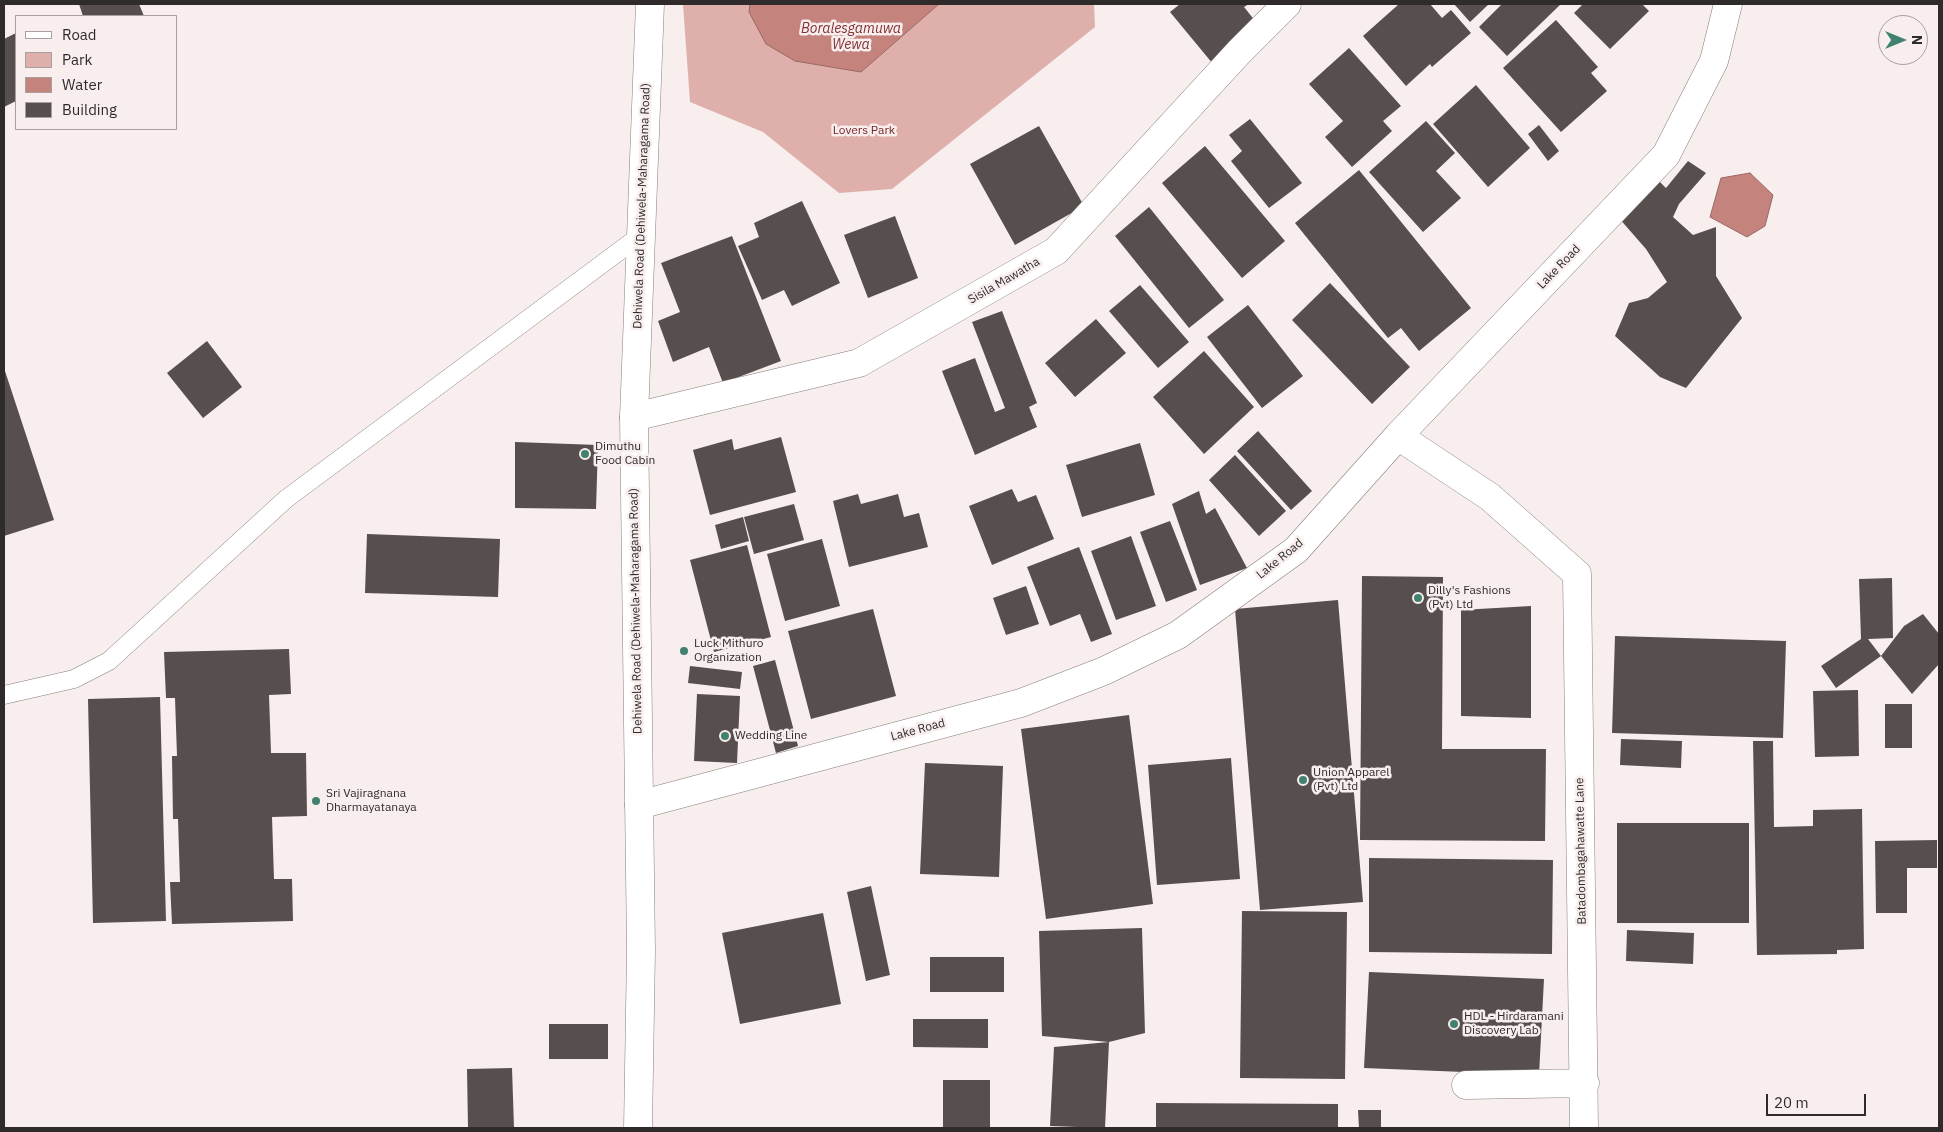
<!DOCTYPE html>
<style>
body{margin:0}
#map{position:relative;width:1943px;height:1132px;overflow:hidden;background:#f7eeed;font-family:"IBM Plex Sans",sans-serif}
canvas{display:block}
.frame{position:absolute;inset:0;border:5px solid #2e2b2a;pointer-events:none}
.legend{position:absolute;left:15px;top:15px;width:162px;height:115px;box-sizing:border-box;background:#f7eeed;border:1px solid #a7a09f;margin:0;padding:6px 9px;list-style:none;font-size:15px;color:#2e2b2a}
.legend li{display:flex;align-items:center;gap:10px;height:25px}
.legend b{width:25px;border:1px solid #a7a09f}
.north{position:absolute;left:1878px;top:15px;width:50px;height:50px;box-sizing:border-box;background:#f7eeed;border:1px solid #a7a09f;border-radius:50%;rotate:90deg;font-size:14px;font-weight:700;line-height:20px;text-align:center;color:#2e2b2a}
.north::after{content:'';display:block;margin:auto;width:18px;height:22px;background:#40816f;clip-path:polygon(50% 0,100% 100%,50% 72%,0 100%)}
.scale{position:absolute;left:1766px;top:1094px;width:100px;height:22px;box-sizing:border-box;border:2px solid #2e2b2a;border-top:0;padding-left:6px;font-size:15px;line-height:18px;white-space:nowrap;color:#2e2b2a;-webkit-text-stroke:4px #f7eeed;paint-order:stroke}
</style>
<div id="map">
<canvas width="1943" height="1132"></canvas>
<div class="frame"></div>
<ul class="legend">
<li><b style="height:6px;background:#fff"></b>Road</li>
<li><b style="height:14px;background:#dfafab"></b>Park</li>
<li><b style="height:14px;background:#c5837e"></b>Water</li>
<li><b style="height:14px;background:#564f4e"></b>Building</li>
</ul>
<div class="north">N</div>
<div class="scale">20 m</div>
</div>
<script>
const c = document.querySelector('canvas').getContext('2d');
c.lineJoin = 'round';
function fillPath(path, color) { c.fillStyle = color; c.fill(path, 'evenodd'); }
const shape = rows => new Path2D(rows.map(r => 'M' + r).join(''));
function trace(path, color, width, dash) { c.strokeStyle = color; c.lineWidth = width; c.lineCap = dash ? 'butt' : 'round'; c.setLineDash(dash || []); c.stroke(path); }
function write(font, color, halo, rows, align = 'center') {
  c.font = font + ' "IBM Plex Sans",sans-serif'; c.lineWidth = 5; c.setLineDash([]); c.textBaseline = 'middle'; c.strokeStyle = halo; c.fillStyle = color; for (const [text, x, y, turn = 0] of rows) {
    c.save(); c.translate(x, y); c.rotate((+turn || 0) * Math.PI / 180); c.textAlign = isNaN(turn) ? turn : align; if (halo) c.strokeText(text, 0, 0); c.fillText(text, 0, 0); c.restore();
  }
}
fillPath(shape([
 [683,4,750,4,749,12,860,72,939,4,1094,4,1095,27,892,189,839,193,763,132,690,102]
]), '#dfafab');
const water = shape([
 [750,4,939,4,861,72,795,61,766,44,749,12,750,4],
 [1750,173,1773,195,1765,226,1747,237,1710,217,1721,178,1750,173]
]);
fillPath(water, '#c5837e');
trace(water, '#986965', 1);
fillPath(shape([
 [79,4,139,4,144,16,83,16],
 [1180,4,1249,4,1244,7,1260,27,1213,64,1170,12],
 [1399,4,1430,4,1442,18,1451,10,1471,33,1432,67,1430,64,1406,86,1363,36],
 [1454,4,1489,4,1470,22],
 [1502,4,1561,4,1507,56,1479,27],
 [1583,4,1642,4,1649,11,1610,49,1574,13],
 [1556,20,1598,67,1591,73,1607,91,1561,132,1503,68],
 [16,33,16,101,4,107,4,39],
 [1349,48,1401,106,1383,121,1392,131,1352,167,1325,137,1343,121,1309,84],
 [1476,85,1530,148,1488,187,1433,124],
 [1250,119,1302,183,1269,208,1231,161,1242,151,1229,135],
 [1426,121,1455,153,1436,171,1461,198,1423,232,1369,172],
 [1539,125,1559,151,1548,161,1528,134],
 [1039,126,1084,206,1015,245,970,164],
 [1205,146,1285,241,1242,278,1162,183],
 [1688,161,1706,173,1679,204,1673,217,1693,235,1716,227,1716,276,1742,318,1686,388,1660,377,1615,336,1629,303,1648,298,1667,282,1646,249,1618,217,1657,179,1666,188],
 [1359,170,1471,308,1419,351,1401,328,1388,338,1295,223],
 [802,201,840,283,792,306,784,290,762,300,738,246,759,237,754,223],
 [1149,207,1224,300,1189,328,1115,236],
 [895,216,918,278,868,298,844,235],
 [732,236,781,361,723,383,709,347,673,362,658,321,680,312,661,263],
 [1330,283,1410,367,1372,404,1292,320],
 [1140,285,1189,342,1158,368,1109,311],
 [1248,305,1303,376,1262,408,1207,337],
 [1002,311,1037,403,1029,407,1037,427,975,455,942,371,975,358,995,412,1005,408,972,322],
 [1096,319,1126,353,1075,397,1045,363],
 [207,341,242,387,203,418,167,373],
 [1204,351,1254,407,1204,454,1153,397],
 [4,368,54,520,4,536],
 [1258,431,1312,491,1291,510,1237,451],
 [781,437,796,492,710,515,693,450,732,439,734,450],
 [515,442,598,445,596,509,515,508],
 [1140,443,1155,495,1082,517,1066,465],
 [1235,455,1286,511,1259,536,1209,480],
 [1012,489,1018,502,1036,495,1054,539,992,565,969,506],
 [1199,491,1206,514,1215,508,1247,568,1200,585,1172,504],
 [858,494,861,504,898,494,904,517,919,513,928,547,849,567,833,501],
 [794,504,804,540,754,554,744,517],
 [743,517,749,541,721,549,715,525],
 [1170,521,1197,590,1166,602,1140,532],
 [367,534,500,539,498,597,365,593],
 [1131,536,1156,606,1116,620,1091,551],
 [822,539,840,606,785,621,767,554],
 [747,545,771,637,714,652,690,560],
 [1079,547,1112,634,1091,642,1080,614,1050,626,1027,567],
 [1362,576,1443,577,1442,749,1546,749,1545,841,1360,840],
 [1892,578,1893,638,1868,639,1881,656,1836,688,1821,666,1861,639,1859,579],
 [1026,586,1039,624,1006,635,993,598],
 [1338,600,1363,902,1260,910,1235,609],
 [1531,606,1531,718,1461,716,1461,610],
 [873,609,896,696,811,719,788,631],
 [1923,614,1939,634,1939,664,1912,694,1881,656,1904,626],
 [1615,636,1786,641,1783,738,1612,733],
 [289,649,291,694,269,695,271,753,306,753,307,816,272,817,274,879,292,879,293,921,172,924,170,882,180,882,178,819,173,819,172,756,177,756,175,698,166,698,164,652],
 [775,660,798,746,776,753,753,666],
 [690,666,742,672,740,689,688,683],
 [1858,690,1859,756,1815,757,1813,691],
 [697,694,740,696,737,763,694,761],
 [160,697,166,921,93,923,88,699],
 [1885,704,1912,704,1912,748,1885,748],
 [1129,715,1153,904,1046,919,1021,729],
 [1621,739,1682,741,1681,768,1620,765],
 [1753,741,1773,741,1774,827,1813,826,1813,810,1862,809,1864,949,1837,950,1837,954,1757,955],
 [1231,758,1240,879,1157,885,1148,765],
 [925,763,1003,766,999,877,920,874],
 [1617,823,1749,823,1749,923,1617,923],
 [1937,840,1937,868,1907,868,1907,913,1876,913,1875,841],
 [1369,858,1553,860,1552,954,1369,952],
 [871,886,890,975,866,981,847,892],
 [1242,911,1347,912,1345,1079,1240,1078],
 [823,913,841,1004,740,1024,722,933],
 [1142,928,1145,1033,1109,1042,1042,1036,1039,931],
 [1627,930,1694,933,1693,964,1626,961],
 [930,957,1004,957,1004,992,930,992],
 [1369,972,1544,979,1539,1075,1364,1068],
 [913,1019,988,1019,988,1048,913,1047],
 [549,1024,608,1024,608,1059,549,1059],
 [1109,1042,1105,1128,1050,1126,1054,1047],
 [512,1068,514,1128,468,1128,467,1069],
 [943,1080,990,1080,990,1128,943,1128],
 [1156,1103,1338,1104,1338,1128,1156,1128],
 [1358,1110,1381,1110,1381,1128,1359,1128]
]), '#564f4e');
const service = shape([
 [4,695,74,679,109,661,286,499,641,235]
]);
const minor = shape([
 [634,417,859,363,1056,251,1239,52,1287,4],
 [1398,436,1490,497,1577,574,1584,1128],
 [639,805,1021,703,1104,671,1178,635,1296,550,1398,436,1666,155,1714,61,1728,4],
 [1466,1085,1585,1083]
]);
const primary = shape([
 [638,1128,641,951,634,417,650,4]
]);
trace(service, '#867f7e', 19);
trace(minor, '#867f7e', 29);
trace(primary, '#867f7e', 29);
trace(service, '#fff', 18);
trace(minor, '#fff', 28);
trace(primary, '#fff', 28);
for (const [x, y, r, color] of [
 [585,454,5,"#40816f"],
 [1418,598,5,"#40816f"],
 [684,651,5,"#40816f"],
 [725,736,5,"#40816f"],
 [1303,780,5,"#40816f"],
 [316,801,5,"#40816f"],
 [1454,1024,5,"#40816f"]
]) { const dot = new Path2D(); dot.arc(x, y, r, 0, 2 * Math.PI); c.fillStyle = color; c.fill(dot); trace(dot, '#f7eeed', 2); }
write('12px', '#762626', '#f7eeed', [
 ["Lovers Park",864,131]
]);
write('12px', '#2e2b2a', '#f7eeed', [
 ["Dehiwela Road (Dehiwela-Maharagama Road)",642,206,-88],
 ["Lake Road",1559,267,-46],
 ["Sisila Mawatha",1004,281,-30],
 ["Lake Road",1280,559,-39],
 ["Dehiwela Road (Dehiwela-Maharagama Road)",636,611,-91],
 ["Lake Road",918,730,-15],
 ["Batadombagahawatte Lane",1581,851,-91]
]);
write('12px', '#2e2b2a', '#f7eeed', [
 ["Dimuthu",595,447],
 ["Food Cabin",595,461],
 ["Dilly's Fashions",1428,591],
 ["(Pvt) Ltd",1428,605],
 ["Luck Mithuro",694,644],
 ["Organization",694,658],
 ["Wedding Line",735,736],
 ["Union Apparel",1313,773],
 ["(Pvt) Ltd",1313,787],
 ["Sri Vajiragnana",326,794],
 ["Dharmayatanaya",326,808],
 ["HDL - Hirdaramani",1464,1017],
 ["Discovery Lab",1464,1031]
], 'left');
write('italic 14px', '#823130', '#f7eeed', [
 ["Boralesgamuwa",851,29],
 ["Wewa",851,45]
]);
</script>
